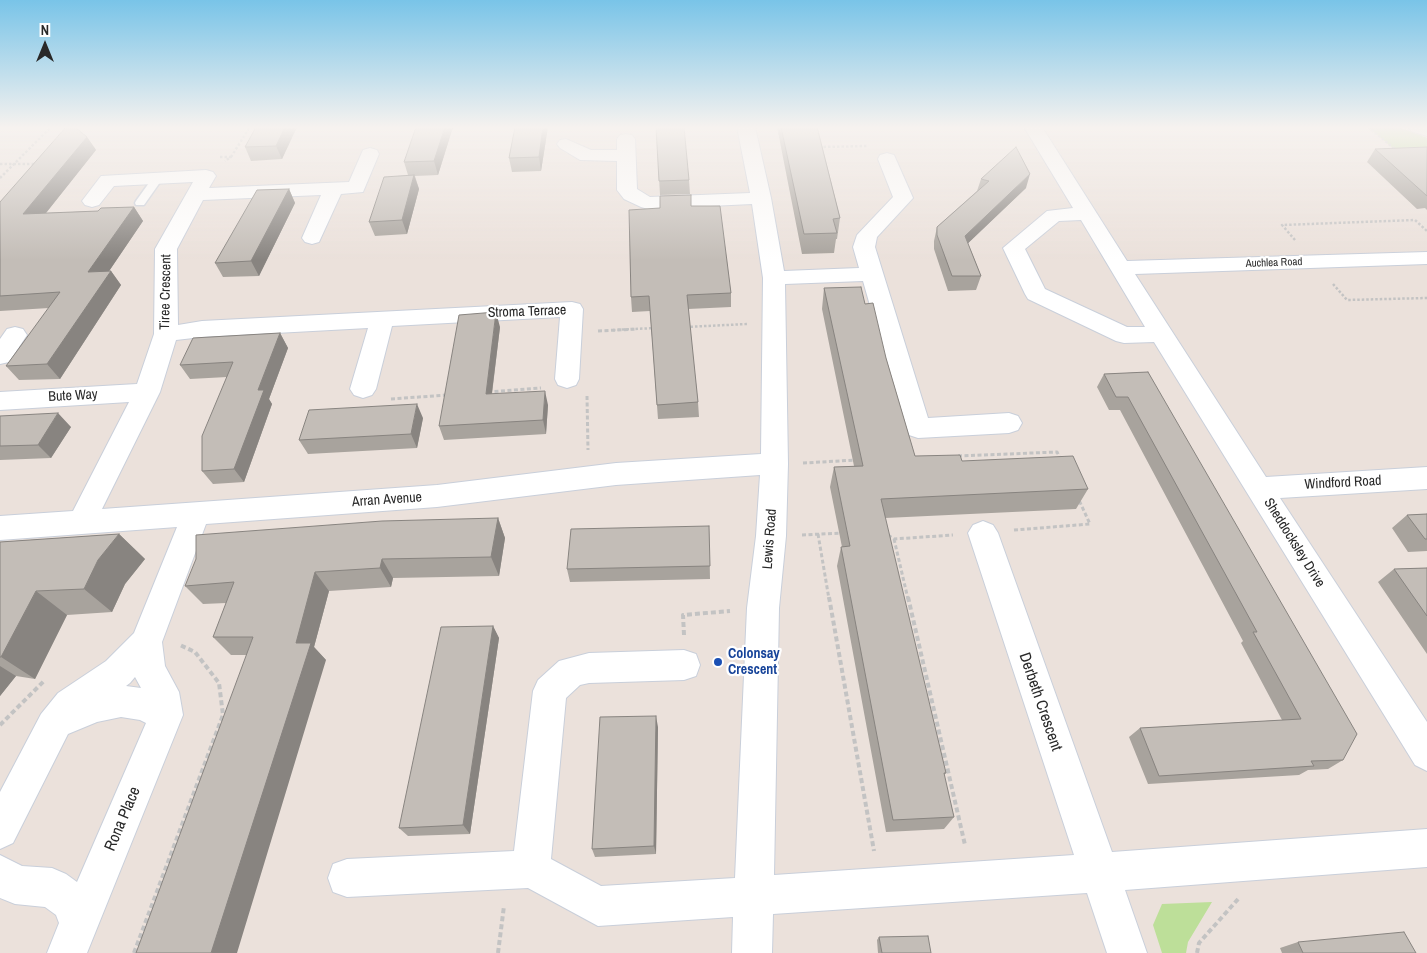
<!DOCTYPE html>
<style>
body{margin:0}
#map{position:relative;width:1427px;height:953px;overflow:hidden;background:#ebe1db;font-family:"Archivo Narrow",sans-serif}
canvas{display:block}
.north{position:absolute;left:20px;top:20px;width:50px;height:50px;-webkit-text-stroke:4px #fff;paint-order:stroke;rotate:0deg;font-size:14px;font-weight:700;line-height:20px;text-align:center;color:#292929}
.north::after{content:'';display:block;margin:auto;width:18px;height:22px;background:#292929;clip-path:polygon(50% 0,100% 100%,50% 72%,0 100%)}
</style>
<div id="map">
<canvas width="1427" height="953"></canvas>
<div class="north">N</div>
</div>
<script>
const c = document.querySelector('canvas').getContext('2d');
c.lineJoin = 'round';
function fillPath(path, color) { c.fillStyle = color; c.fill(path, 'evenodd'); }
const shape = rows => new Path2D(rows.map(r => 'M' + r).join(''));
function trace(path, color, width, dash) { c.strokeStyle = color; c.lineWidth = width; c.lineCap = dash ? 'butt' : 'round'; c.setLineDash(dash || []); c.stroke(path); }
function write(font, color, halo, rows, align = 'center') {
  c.font = font + ' "Archivo Narrow",sans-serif'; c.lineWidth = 4.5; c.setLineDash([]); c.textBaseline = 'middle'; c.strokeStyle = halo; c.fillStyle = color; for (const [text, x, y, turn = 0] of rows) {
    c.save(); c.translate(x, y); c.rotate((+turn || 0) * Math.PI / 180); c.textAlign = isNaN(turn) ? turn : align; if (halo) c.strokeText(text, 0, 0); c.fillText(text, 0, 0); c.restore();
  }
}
fillPath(shape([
 [1368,127,1399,127,1427,138,1427,149,1395,150],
 [1212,902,1188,942,1186,953,1162,953,1153,925,1162,904]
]), '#bddf99');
const lane = shape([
 [158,175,163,178,144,205,136,205,135,203,136,201,154,176,158,175]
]);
const street = shape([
 [737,127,755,127,771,198,784,271,859,268,853,247,857,235,893,197,878,159,880,155,887,153,894,155,913,198,877,237,875,247,928,418,1009,413,1018,416,1022,423,1018,430,1009,433,918,438,909,435,905,428,863,281,785,284,788,464,786,536,779,608,774,875,1074,855,968,533,973,525,983,521,993,525,998,533,1112,852,1427,829,1427,867,1125,890,1147,953,1107,953,1087,893,773,914,772,953,732,953,733,917,598,926,528,888,347,897,333,892,328,878,333,864,347,859,514,851,533,691,538,680,559,661,589,653,684,650,696,654,700,665,696,676,684,680,589,683,580,685,566,698,551,859,601,886,735,878,747,608,756,536,760,475,616,485,437,507,206,524,162,642,165,666,179,692,183,715,87,953,47,953,59,923,56,915,45,907,15,904,0,898,0,855,22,866,52,868,66,874,77,882,146,723,140,720,121,717,97,722,68,734,13,843,0,849,0,792,41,714,58,693,106,661,134,633,177,527,0,540,0,516,73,511,129,402,0,410,0,392,137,384,154,334,155,249,193,182,114,186,99,205,92,207,85,205,82,201,101,176,206,170,213,172,216,176,209,188,349,182,363,150,370,148,377,150,379,154,363,192,341,194,319,242,312,244,305,242,302,238,321,195,203,200,177,249,178,325,202,321,572,302,580,304,583,309,579,379,576,385,567,388,558,385,555,379,560,317,392,326,376,389,372,395,363,398,354,395,350,389,368,328,202,337,176,340,160,392,102,509,437,485,616,463,761,454,763,278,752,204,648,209,641,207,624,199,617,190,617,161,580,160,560,148,557,144,560,140,566,139,591,150,617,150,617,139,620,135,626,134,632,135,635,139,637,189,650,197,750,193,737,127],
 [135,677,141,688,126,686,130,683,135,677],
 [1024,127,1042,127,1127,261,1427,252,1427,264,1135,274,1266,477,1427,467,1427,489,1280,498,1427,722,1427,771,1415,765,1154,342,1124,343,1116,341,1028,299,1025,294,1003,248,1047,211,1073,208,1024,127],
 [1081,220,1145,327,1127,327,1045,289,1025,249,1059,221,1081,220],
 [1408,127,1427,127,1427,136,1411,131,1408,127],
 [15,327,23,329,27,335,9,362,0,364,0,339,7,329,15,327]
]);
trace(lane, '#c9cfda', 3);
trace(street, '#c9cfda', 2);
trace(shape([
 [1368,127,1396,150],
 [819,147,868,146],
 [220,157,231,157,225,161],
 [231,157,250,127],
 [0,164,37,164],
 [0,178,51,127],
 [1295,240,1282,225,1415,220,1427,231],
 [1333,284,1347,300,1427,298],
 [686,327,747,324],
 [613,330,655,328]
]), '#c3c3c3', 2.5, [2.5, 2]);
trace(shape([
 [598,331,637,329],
 [488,392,541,388],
 [587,396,588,450],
 [391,399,447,395],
 [958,456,1057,452,1060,458],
 [803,463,857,460],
 [1014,530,1090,524,1078,498],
 [818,534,829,599],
 [802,535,843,533],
 [888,535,894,539,953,535],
 [894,539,908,599]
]), '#c3c3c3', 3, [4, 2.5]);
trace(shape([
 [829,597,874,851],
 [908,597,965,845],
 [684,635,683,615,730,611],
 [0,725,45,680],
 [134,953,223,715,219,683,195,652,180,645],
 [498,953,504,906],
 [1197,953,1199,943,1239,898]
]), '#c3c3c3', 4, [5, 3]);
fillPath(lane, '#fff');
fillPath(street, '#fff');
fillPath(shape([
 [297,127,282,159,251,161,245,147],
 [453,127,438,175,415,176,419,189,407,234,375,236,369,222,408,175,404,162],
 [515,127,548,127,541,171,512,172,509,158],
 [656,127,689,180,690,194,660,195],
 [777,127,818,127,818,129,840,218,837,239,836,239,834,253,802,254],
 [87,137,96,150,46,213,98,211,134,207,143,221,109,271,111,271,121,285,60,379,19,380,6,366,49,308,0,311,0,202],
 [1427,147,1427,210,1425,208,1417,209,1367,162,1375,149],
 [981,179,1026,188,968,243,981,276,976,290,948,291,934,249,934,241,937,227,977,191],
 [289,189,295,203,259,276,223,277,215,263],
 [691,206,731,293,731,307,688,309,698,402,699,417,658,419,650,311,632,312,631,297],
 [824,288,865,304,886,358,915,456,962,461,1088,489,1076,509,885,518,946,773,944,775,954,817,944,829,886,832,837,566,841,547,842,547,830,487,834,467,854,466,822,309],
 [500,327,492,394,548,405,546,434,444,440,439,426],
 [280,333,288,348,269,399,272,404,244,482,213,484,202,471,227,377,190,379,180,365],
 [1148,372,1343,760,1328,769,1308,770,1299,775,1148,784,1129,737,1140,728,1282,720,1241,643,1243,641,1120,410,1109,410,1097,387,1104,374],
 [0,416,71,427,51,458,0,460],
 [423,418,417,448,308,454,299,440],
 [1427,514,1427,551,1408,552,1392,528,1407,515],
 [498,518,505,538,499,576,393,578,391,587,329,591,314,647,326,660,247,655,231,655,213,637,226,603,203,604,185,586],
 [709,526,710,579,570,582,567,569],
 [119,534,145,559,125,584,112,612,67,615,35,679,16,676,0,696,0,542],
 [1427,568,1427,654,1378,582,1394,569],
 [493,626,499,638,470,834,408,836,399,828],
 [658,727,656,854,595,857,592,849],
 [879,937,931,953,878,953,877,940],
 [1298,942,1416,953,1282,953,1280,948]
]), '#a8a39d');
fillPath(shape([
 [285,127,297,127,282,159,276,146],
 [445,127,453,127,438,175,434,161],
 [543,127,548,127,541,171,539,157],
 [87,137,96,150,34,228,23,214],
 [1030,174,1026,188,961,250,965,236],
 [414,175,419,189,407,234,402,220],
 [289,189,295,203,259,276,251,261],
 [134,207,143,221,99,286,88,272],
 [111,271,121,285,60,379,47,364],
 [496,312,500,327,490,408,486,394],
 [280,333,288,348,269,399,272,404,244,482,234,469,258,390],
 [545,391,548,405,546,434,543,420],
 [417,404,423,418,417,448,411,434],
 [58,413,71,427,51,458,38,445],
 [498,518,505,538,499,576,491,557],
 [119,534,145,559,125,584,112,612,84,589,98,560],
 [382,559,393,578,391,587,380,568],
 [315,572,329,591,314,647,326,660,237,953,211,953],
 [36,591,67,615,35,679,1,657],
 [493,626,499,638,470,834,463,825],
 [0,666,16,676,0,696],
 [656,716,658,727,656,854,654,846]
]), '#888480');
const building = shape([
 [66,127,75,127,87,137,23,214,98,211,101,208,134,207,88,272,111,271,47,364,6,366,60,292,0,296,0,202,66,127],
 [256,127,285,127,276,146,245,147,256,127],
 [416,127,445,127,434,161,404,162,416,127],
 [515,127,543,127,539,157,509,158,515,127],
 [656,127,684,127,689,180,659,181,656,127],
 [781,127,817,127,840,218,833,219,837,233,804,234,781,127],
 [1016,147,1030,174,965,236,981,276,952,276,937,235,937,227,989,181,981,179,1016,147],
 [1427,147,1427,196,1375,149,1427,147],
 [414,175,402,220,369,222,384,177,414,175],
 [289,189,251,261,215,263,257,190,289,189],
 [691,195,691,206,720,206,731,293,687,295,698,402,657,405,649,296,631,297,629,210,660,208,660,196,691,195],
 [861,287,865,304,873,303,886,358,915,456,960,455,962,461,1073,456,1088,489,881,499,946,773,944,773,954,817,893,820,841,547,850,546,834,467,863,466,824,288,861,287],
 [496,312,486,394,545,391,543,420,439,426,459,315,496,312],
 [280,333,258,390,264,390,234,469,202,471,202,436,233,362,180,365,193,338,280,333],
 [1148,372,1357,734,1343,760,1311,761,1314,766,1159,776,1140,728,1301,719,1253,632,1257,632,1128,397,1116,397,1104,374,1148,372],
 [417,404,411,434,299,440,309,410,417,404],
 [58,413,38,445,0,446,0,416,58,413],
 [1427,514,1427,539,1425,539,1407,515,1427,514],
 [498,518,491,557,382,559,380,568,315,572,296,643,311,643,211,953,136,953,253,637,213,637,234,582,185,586,196,559,196,535,382,521,498,518],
 [709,526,710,566,567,569,571,529,709,526],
 [119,534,98,560,84,589,36,591,1,657,0,657,0,542,119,534],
 [1427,568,1427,616,1394,569,1427,568],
 [493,626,463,825,399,828,441,627,493,626],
 [656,716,654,846,592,849,600,717,656,716],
 [1404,932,1416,953,1303,953,1298,942,1404,932],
 [928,936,931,953,882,953,879,937,928,936]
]);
fillPath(building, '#c3bdb7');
trace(building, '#888480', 1);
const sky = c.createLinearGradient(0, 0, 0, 260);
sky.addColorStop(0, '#79c4e8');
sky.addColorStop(0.49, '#f6f2ef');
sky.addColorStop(1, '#f6f2ef00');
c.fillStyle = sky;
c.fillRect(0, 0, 1427, 260);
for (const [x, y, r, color] of [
 [718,662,5,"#1a4fb4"]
]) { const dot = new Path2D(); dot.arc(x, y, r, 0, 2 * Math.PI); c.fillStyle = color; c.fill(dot); trace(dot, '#fff', 2); }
write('11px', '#292929', '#fff', [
 ["Auchlea Road",1274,263,-2]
]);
write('14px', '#292929', '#fff', [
 ["Tiree Crescent",166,292,-89],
 ["Stroma Terrace",527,312,-2],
 ["Bute Way",73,396,-3],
 ["Windford Road",1343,483,-3],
 ["Arran Avenue",387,500,-4],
 ["Lewis Road",770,539,-86],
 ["Sheddocksley Drive",1294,543,58]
]);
write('bold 14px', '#164399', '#fff', [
 ["Colonsay",728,654],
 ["Crescent",728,670]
], 'left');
write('16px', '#292929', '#fff', [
 ["Derbeth Crescent",1040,702,71],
 ["Rona Place",123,819,-67]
]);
</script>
